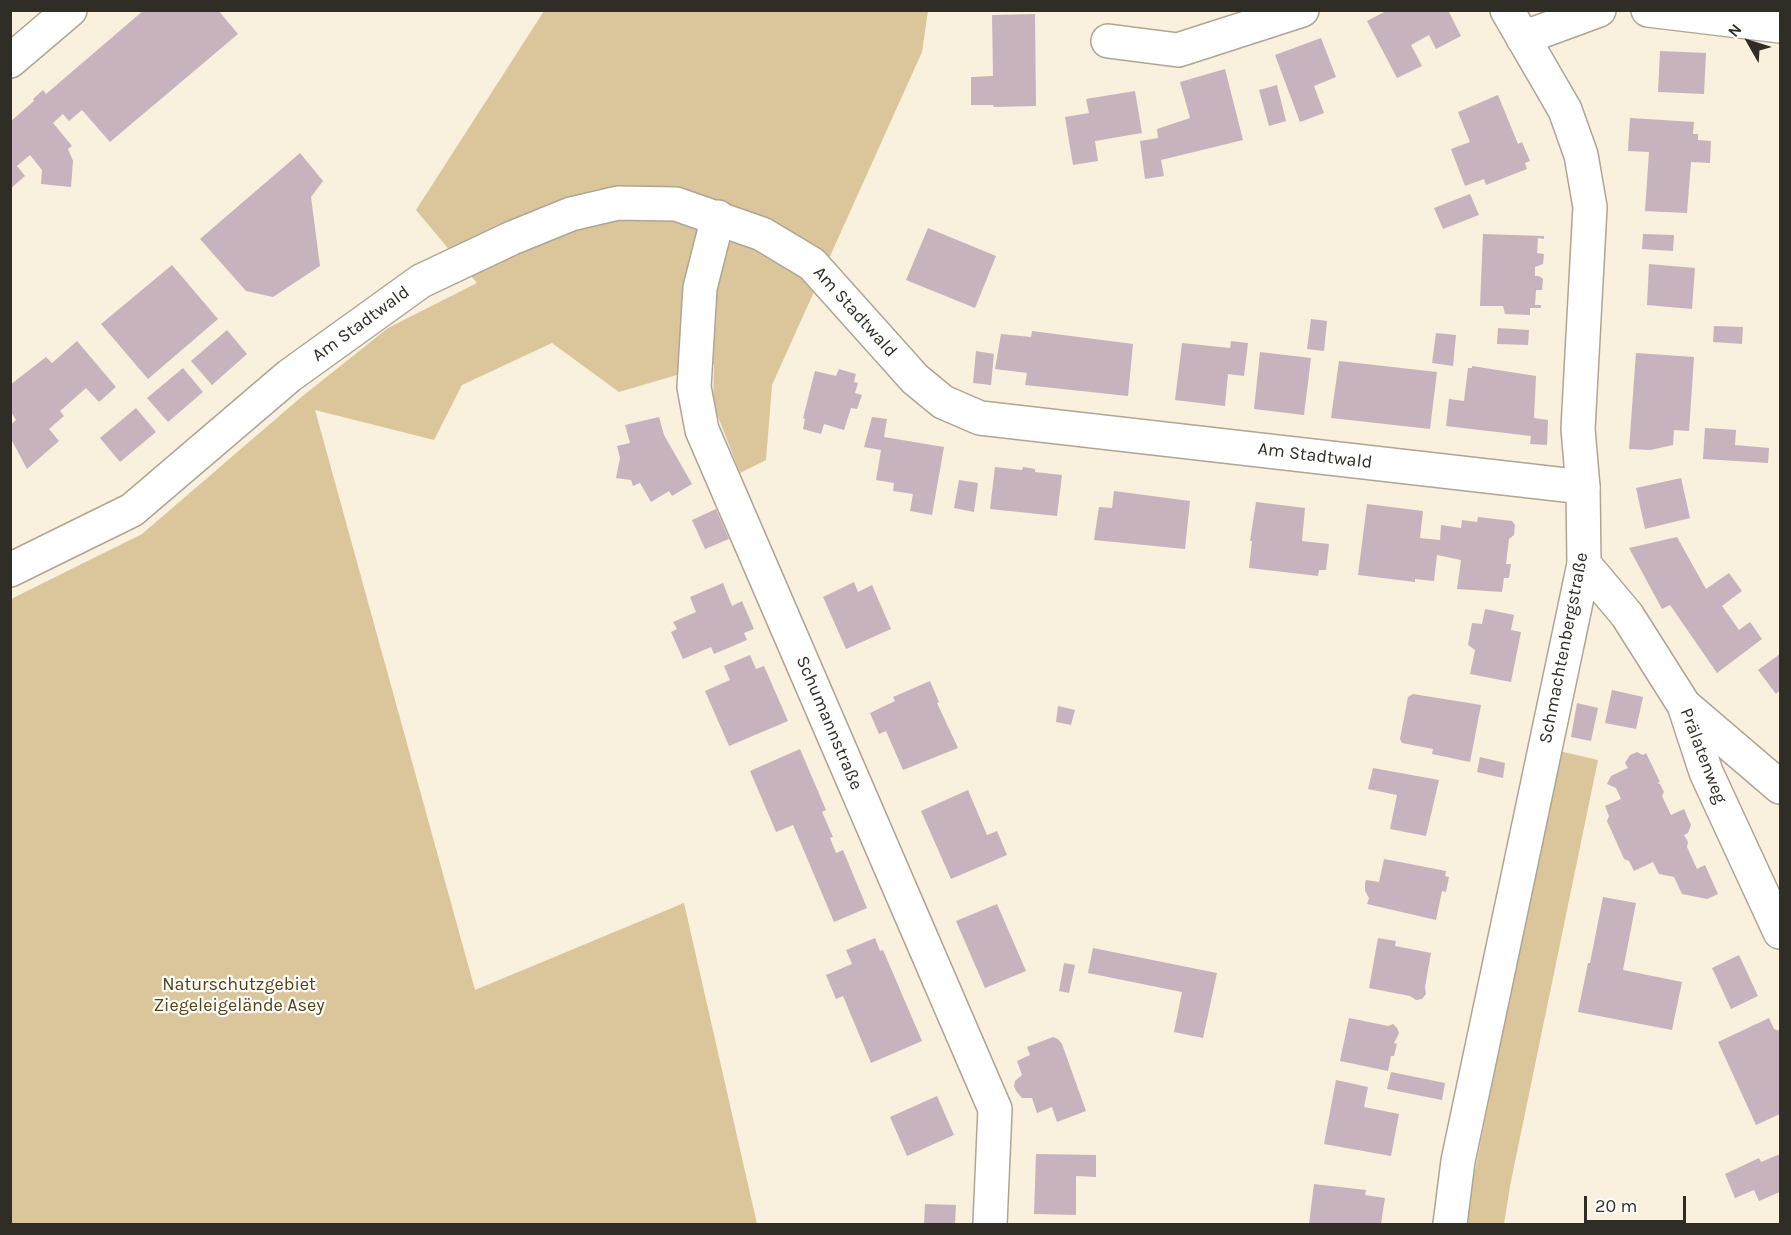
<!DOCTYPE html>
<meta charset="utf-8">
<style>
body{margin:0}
#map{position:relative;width:1791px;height:1235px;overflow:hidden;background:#f9f0de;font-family:Karla,sans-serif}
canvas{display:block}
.frame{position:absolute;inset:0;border:12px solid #302d26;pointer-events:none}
.north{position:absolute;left:1719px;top:12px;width:60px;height:60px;-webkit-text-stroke:4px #fefefe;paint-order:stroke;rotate:309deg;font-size:16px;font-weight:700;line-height:24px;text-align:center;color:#302d26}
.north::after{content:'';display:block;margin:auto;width:21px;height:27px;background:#302d26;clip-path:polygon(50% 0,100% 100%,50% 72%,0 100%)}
.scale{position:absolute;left:1584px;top:1196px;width:102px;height:27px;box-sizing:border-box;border:3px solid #302d26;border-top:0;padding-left:8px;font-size:18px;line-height:21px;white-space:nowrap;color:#302d26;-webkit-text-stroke:4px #fefefe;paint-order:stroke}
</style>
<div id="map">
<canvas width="1791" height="1235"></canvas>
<div class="frame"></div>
<div class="north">N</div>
<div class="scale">20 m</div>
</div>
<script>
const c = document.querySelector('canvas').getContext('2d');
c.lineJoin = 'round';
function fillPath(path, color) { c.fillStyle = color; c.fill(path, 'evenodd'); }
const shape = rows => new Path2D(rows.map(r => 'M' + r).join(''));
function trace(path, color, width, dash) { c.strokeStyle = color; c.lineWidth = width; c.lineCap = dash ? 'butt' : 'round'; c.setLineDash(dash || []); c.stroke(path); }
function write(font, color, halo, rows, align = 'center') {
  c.font = font + ' Karla,sans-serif'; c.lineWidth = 4.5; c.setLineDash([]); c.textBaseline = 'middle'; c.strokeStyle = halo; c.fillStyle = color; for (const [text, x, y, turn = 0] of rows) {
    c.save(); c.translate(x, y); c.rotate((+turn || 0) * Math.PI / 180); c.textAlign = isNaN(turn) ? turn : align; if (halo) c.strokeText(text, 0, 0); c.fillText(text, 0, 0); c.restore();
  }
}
fillPath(shape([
 [544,11,928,11,922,52,772,385,766,460,740,473,713,404,714,364,619,392,552,343,462,385,434,440,315,410,475,990,684,903,757,1224,11,1224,11,599,142,534,299,399,388,328,477,283,416,210],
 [1559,751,1598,760,1510,1186,1504,1224,1467,1224,1470,1195]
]), '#dbc69b');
fillPath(shape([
 [144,10,218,10,238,34,110,142,82,110,69,121,63,114,53,123,72,146,68,149,73,161,71,187,41,184,42,170,30,155,17,166,25,176,10,189,10,122,34,101,33,99,43,90,46,94],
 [1388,10,1448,10,1461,36,1436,49,1429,35,1411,45,1422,66,1397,78,1367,21],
 [1035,14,1036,106,994,107,993,105,971,105,971,77,993,76,992,15],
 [1321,38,1336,77,1314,86,1324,113,1300,122,1275,55],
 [1660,51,1706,53,1704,94,1658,92],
 [1225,69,1243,140,1161,160,1164,176,1145,179,1140,141,1158,138,1157,129,1190,118,1180,82],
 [1277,85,1286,121,1269,126,1259,90],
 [1135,91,1142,133,1095,141,1098,161,1073,165,1065,117,1089,113,1086,99],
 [1498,95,1518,144,1522,142,1530,161,1525,163,1527,169,1486,185,1484,179,1465,186,1451,149,1470,142,1458,112],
 [1630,118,1694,122,1693,134,1698,134,1698,140,1711,141,1710,163,1691,162,1687,213,1645,211,1649,152,1628,151],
 [300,153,323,181,311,197,320,266,273,297,246,291,200,239],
 [1470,194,1479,215,1443,229,1434,208],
 [928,228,996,256,975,308,906,280],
 [1483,234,1544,236,1544,239,1538,238,1537,253,1544,254,1543,264,1535,267,1535,276,1539,276,1543,279,1542,290,1536,290,1535,305,1541,305,1541,308,1530,308,1530,315,1505,314,1503,306,1480,306],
 [1643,234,1674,235,1673,251,1642,249],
 [1649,264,1695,268,1692,309,1647,305],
 [172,265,218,319,148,379,101,324],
 [1311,319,1327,321,1324,351,1307,349],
 [1714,326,1743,327,1742,344,1713,342],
 [1498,328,1529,330,1528,345,1497,344],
 [227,330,247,354,212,385,191,361],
 [1032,331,1133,344,1128,396,1025,385,1027,373,995,369,1001,334,1031,337],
 [1436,333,1456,335,1453,366,1432,363],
 [77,341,116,387,99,402,86,388,60,411,64,416,49,429,59,441,27,469,10,437,10,425,16,420,10,410,10,385,46,357,52,363],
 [1231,341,1248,343,1244,376,1228,374,1225,406,1175,400,1182,343,1230,348],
 [976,351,994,354,991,385,973,383],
 [1260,352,1311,358,1304,415,1254,409],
 [1636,353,1694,357,1689,431,1674,430,1673,445,1650,450,1629,449],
 [1339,361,1437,372,1430,429,1331,418],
 [1472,366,1536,376,1534,418,1548,420,1547,445,1530,444,1531,436,1446,426,1449,399,1464,401,1468,368,1472,368],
 [183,368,203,392,168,422,147,398],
 [839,369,856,374,854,382,858,383,855,393,862,395,857,409,851,408,844,430,824,424,821,434,803,429,805,419,803,418,815,371,836,376],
 [136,408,156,432,120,462,100,438],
 [659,417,664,435,692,484,672,496,669,491,651,502,640,483,633,486,631,480,616,478,620,458,617,446,630,443,625,425],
 [872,417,887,419,884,437,944,447,932,515,910,511,913,494,893,491,894,483,876,480,881,450,864,447],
 [1705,428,1736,430,1735,445,1769,448,1768,463,1703,459],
 [995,467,1022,470,1023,467,1035,469,1035,472,1062,475,1057,516,990,509],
 [1681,478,1690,518,1645,529,1636,488],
 [959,480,978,483,974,512,954,508],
 [1114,491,1190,501,1185,549,1094,540,1099,507,1112,508],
 [1256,502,1305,508,1302,541,1329,544,1326,570,1319,570,1318,576,1249,568,1252,541,1250,541],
 [1367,504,1423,511,1420,538,1440,540,1441,525,1461,528,1462,520,1477,522,1478,517,1512,521,1515,525,1514,535,1509,539,1506,564,1511,564,1509,578,1504,578,1502,592,1457,589,1461,560,1437,555,1434,581,1415,579,1415,582,1358,575],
 [716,509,729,539,705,549,692,520],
 [1677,537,1706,589,1729,573,1742,591,1722,606,1739,630,1750,622,1762,639,1717,673,1670,605,1662,609,1629,548],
 [854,582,858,592,872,585,891,629,846,649,823,597],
 [723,583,732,606,742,601,754,629,744,633,747,640,714,654,711,647,683,659,671,632,677,629,673,622,696,612,690,597],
 [1485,609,1514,615,1511,630,1521,632,1511,682,1470,674,1475,650,1468,645,1472,623,1482,624],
 [1780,654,1780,690,1776,694,1758,670],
 [750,655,756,669,764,666,788,721,729,746,705,691,730,680,724,666],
 [930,681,939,702,937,703,958,748,903,770,886,731,879,734,870,713,895,701,893,697],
 [1612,690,1643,697,1636,729,1605,723],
 [1413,694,1481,705,1470,762,1432,754,1433,749,1402,743,1400,739,1408,697],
 [1577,703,1598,708,1591,741,1571,737],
 [1058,706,1075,710,1071,725,1056,722],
 [800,749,826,810,822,812,833,837,830,838,836,853,843,850,867,908,834,922,793,825,776,832,750,771],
 [1637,752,1643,755,1646,753,1660,782,1657,783,1660,784,1664,792,1662,796,1671,815,1684,809,1691,825,1688,833,1684,835,1688,842,1687,847,1697,869,1705,865,1718,894,1707,899,1682,894,1674,877,1659,874,1653,862,1634,871,1629,861,1624,859,1607,821,1609,816,1605,806,1621,799,1616,788,1607,784,1611,776,1628,768,1625,763,1630,755],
 [1480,757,1505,763,1503,778,1477,772],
 [1373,768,1439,780,1426,836,1390,829,1397,795,1368,789],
 [968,790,987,835,997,831,1007,855,951,879,921,811],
 [1384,859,1446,871,1445,876,1449,877,1446,892,1442,891,1436,920,1367,904,1369,898,1365,891,1365,883,1366,880,1379,882],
 [1603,897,1636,903,1623,970,1682,982,1672,1030,1578,1012,1588,963,1590,963],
 [997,904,1026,971,985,988,956,921],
 [875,938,880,951,883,950,922,1041,871,1063,843,996,836,999,826,975,852,964,846,950],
 [1378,938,1396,941,1395,946,1431,953,1425,987,1426,994,1422,999,1416,1000,1410,996,1369,988],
 [1093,948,1217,973,1203,1038,1174,1032,1182,992,1088,973],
 [1739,955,1758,996,1731,1009,1712,968],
 [1064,963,1075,965,1069,993,1059,991],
 [1349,1018,1388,1026,1393,1024,1397,1028,1399,1033,1394,1043,1397,1044,1394,1056,1391,1056,1388,1071,1340,1061],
 [1769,1018,1774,1029,1780,1031,1780,1114,1756,1125,1718,1042],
 [1053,1037,1058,1039,1062,1044,1086,1111,1057,1122,1052,1107,1037,1113,1032,1098,1022,1098,1016,1091,1014,1086,1015,1081,1022,1075,1017,1061,1030,1055,1027,1047],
 [1391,1072,1445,1083,1442,1100,1387,1089],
 [1336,1080,1368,1087,1364,1107,1399,1114,1391,1156,1324,1144],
 [937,1096,954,1135,907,1156,890,1117],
 [1036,1154,1096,1155,1096,1177,1076,1176,1076,1215,1034,1214],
 [1780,1154,1780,1192,1759,1201,1754,1190,1735,1198,1725,1174,1759,1158,1761,1162],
 [1314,1184,1366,1190,1365,1195,1385,1198,1381,1224,1309,1224],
 [925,1204,956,1205,955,1224,924,1224]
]), '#c7b3bd');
const minor = shape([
 [1648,10,1780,26],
 [1523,38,1599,10],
 [1108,41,1178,50,1302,10],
 [10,61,70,10],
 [718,217,700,288,694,387,702,430,995,1109,990,1224],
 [1584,564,1627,615,1684,705,1706,772,1780,932],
 [10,570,132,510,289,376,421,281,512,238,571,214,618,203,676,204,762,234,812,264,915,379,943,402,980,418,1583,487],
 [1684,705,1780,787]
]);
const tertiary = shape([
 [1450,1224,1458,1161,1584,564,1583,487,1578,429,1590,207,1581,155,1565,110,1507,10]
]);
trace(minor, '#aea594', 36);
trace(tertiary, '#aea594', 36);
trace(minor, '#fff', 33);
trace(tertiary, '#fff', 33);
write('18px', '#302d26', '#fefefe', [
 ["Am Stadtwald",855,312,48],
 ["Am Stadtwald",361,324,-36],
 ["Am Stadtwald",1315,456,7],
 ["Schmachtenbergstraße",1564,648,-79],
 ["Schumannstraße",829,723,67],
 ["Prälatenweg",1703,756,69]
]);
write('18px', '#56400d', '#fefefe', [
 ["Naturschutzgebiet",239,985],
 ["Ziegeleigelände Asey",239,1006]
]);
</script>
